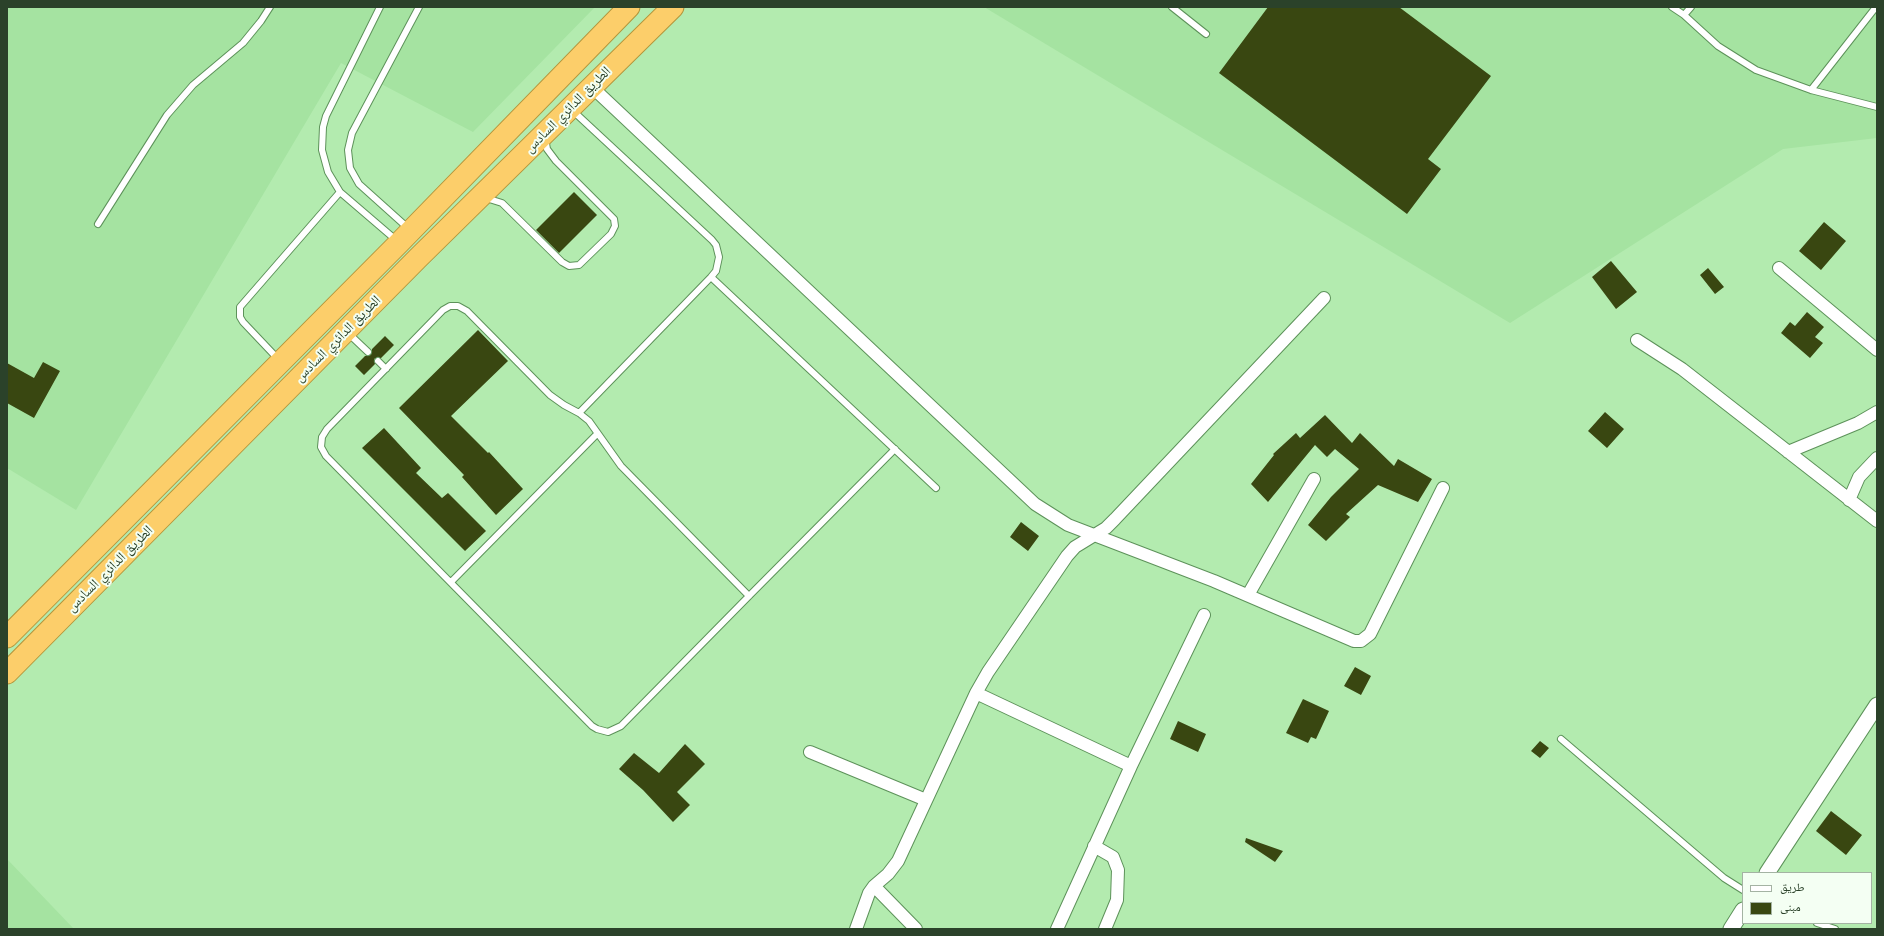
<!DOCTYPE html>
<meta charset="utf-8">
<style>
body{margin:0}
#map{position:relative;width:1884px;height:936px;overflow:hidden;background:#b3ebaf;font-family:"Space Grotesk","Noto Naskh Arabic",sans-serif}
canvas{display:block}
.frame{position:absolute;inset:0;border:8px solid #2b422a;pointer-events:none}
.legend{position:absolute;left:1742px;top:872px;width:130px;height:52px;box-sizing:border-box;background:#f4fff3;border:1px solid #a4b3a3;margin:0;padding:5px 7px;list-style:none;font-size:12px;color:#2b422a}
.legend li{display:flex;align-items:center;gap:8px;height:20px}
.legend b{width:20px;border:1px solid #a4b3a3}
</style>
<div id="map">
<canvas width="1884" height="936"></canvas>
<div class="frame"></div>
<ul class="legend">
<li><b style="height:5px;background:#fff"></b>طريق</li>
<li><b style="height:11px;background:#394711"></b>مبنى</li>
</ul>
</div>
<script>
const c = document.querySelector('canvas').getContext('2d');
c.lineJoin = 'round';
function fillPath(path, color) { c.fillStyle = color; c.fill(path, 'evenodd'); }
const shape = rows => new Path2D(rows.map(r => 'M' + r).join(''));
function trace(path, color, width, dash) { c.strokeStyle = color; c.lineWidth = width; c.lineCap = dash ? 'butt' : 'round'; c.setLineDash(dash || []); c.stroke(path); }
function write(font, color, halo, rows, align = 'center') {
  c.font = font + ' "Space Grotesk","Noto Naskh Arabic",sans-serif'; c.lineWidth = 4; c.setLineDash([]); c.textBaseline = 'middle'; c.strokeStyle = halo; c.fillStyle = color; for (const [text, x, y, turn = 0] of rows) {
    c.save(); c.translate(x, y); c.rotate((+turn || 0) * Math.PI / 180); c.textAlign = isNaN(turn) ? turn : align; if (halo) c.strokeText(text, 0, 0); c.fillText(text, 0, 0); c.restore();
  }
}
fillPath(shape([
 [7,7,595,7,473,132,341,63,76,510,7,468],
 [984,7,1877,7,1877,138,1783,149,1510,323],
 [7,859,74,929,7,929]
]), '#a5e3a1');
fillPath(shape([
 [1268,7,1399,7,1491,76,1428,159,1441,169,1407,214,1219,73],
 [574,192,597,215,559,253,536,230],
 [1824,222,1846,241,1821,270,1799,251],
 [1611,261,1637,292,1616,309,1592,277],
 [1708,268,1724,287,1715,294,1700,275],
 [1807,312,1824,327,1815,337,1823,343,1810,358,1781,333,1790,322,1795,326],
 [478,330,508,361,451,416,488,453,489,452,523,489,496,515,462,477,464,475,399,408],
 [385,336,394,345,381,358,375,358,374,360,375,364,364,375,355,366,365,356,371,355,372,349],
 [43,362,60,371,34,418,7,403,7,363,34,378],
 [1605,412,1624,429,1607,448,1588,431],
 [1325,415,1352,443,1360,433,1394,466,1398,459,1432,479,1418,502,1378,485,1346,514,1350,517,1326,541,1308,525,1331,497,1359,469,1335,449,1327,457,1315,445,1268,502,1251,484,1274,455,1273,454,1296,433,1300,438],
 [384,428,421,468,416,473,442,498,448,493,486,531,465,551,362,448],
 [1021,522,1039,536,1028,551,1010,537],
 [1355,667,1371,676,1361,695,1344,686],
 [1303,699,1329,711,1316,739,1311,737,1308,743,1286,733],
 [1178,721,1206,734,1198,752,1170,739],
 [1540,741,1549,748,1540,758,1531,751],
 [685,744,705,764,677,792,690,805,673,822,643,790,619,769,634,753,659,773],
 [1831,811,1862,835,1846,855,1816,831],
 [1246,838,1283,851,1275,862,1245,842]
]), '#394711');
const service = shape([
 [380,7,326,116,323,127,322,150,328,172,340,192,396,240],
 [1172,7,1206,34],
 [1672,7,1684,15],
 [1691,7,1684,15,1718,46,1756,70,1811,90,1877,107],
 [1811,90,1876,7],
 [572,110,712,240,716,245,719,257,716,271,711,277,579,413],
 [486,198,502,203,562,262,569,266,579,265,611,234,615,226,614,219,556,161,547,149,545,138],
 [98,224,167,115,193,85,243,43,261,21,270,7],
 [408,228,359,184,350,168,348,150,352,133,419,7],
 [711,277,936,488],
 [349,334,368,352],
 [279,360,243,322,240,317,240,307,340,192],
 [378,361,386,369],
 [451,582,597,434],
 [749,596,621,466,589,421,579,413,564,405,550,395,467,311,458,306,450,306,443,310,327,429,322,437,321,447,326,456,592,726,597,729,608,732,621,726,749,596,895,449],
 [1561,739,1724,878,1743,890],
 [1817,923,1835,929]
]);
const minor = shape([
 [592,87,1035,504,1068,525,1214,581,1354,641,1361,641,1370,634,1443,488],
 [1779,268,1877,350],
 [1637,340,1682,369,1877,521],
 [1788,452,1858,423,1877,412],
 [1849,500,1859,477,1877,458],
 [1248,595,1314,479],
 [976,693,1131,766],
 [810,752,926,800],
 [1094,846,1113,857,1118,870,1117,900,1105,929],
 [874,886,916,929],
 [856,929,869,893,874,886,888,874,898,861,976,693,988,672,1067,556,1075,547,1106,528,1115,519,1324,298],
 [1057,929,1131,766,1204,615]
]);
const tertiary = shape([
 [1767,873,1877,705],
 [1731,929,1743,910]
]);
const trunk = shape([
 [7,637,399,243,629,7],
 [7,673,418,258,673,7]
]);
trace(service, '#5d925a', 8);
trace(minor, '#5d925a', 14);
trace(tertiary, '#5d925a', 17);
trace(trunk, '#b3953b', 23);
trace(service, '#fff', 6);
trace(minor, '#fff', 12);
trace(tertiary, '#fff', 15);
trace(trunk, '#fcce6a', 21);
write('14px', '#2b422a', '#f4fff3', [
 ["الطريق الدائري السادس",568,110,-45],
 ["الطريق الدائري السادس",338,339,-45],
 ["الطريق الدائري السادس",110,569,-45]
]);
</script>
